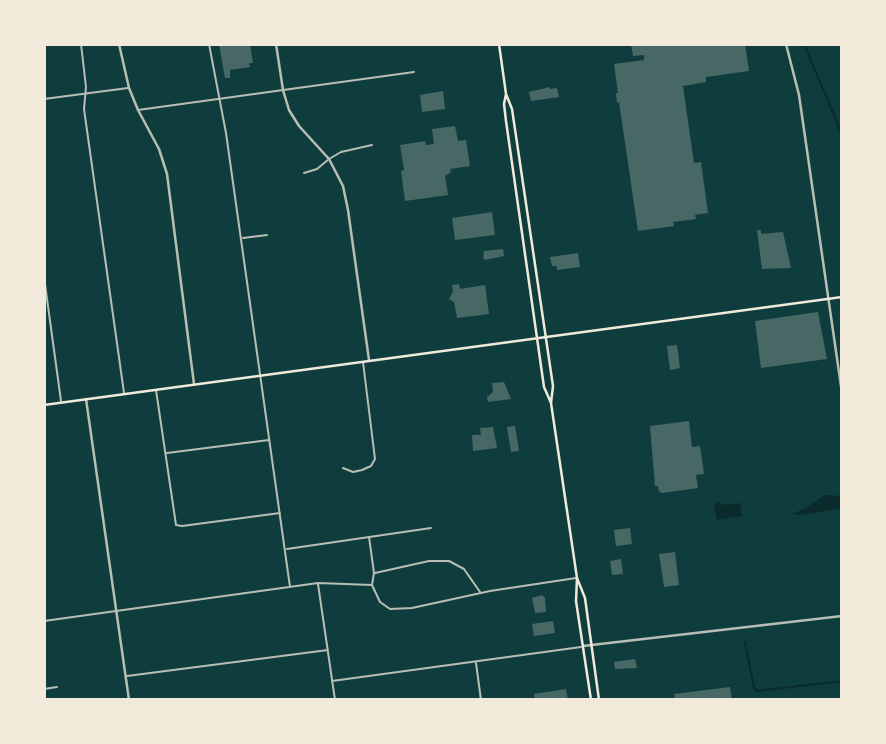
<!DOCTYPE html>
<style>
body{margin:0}
#map{position:relative;width:886px;height:744px;overflow:hidden;background:#0f3d3e;font-family:"Times New Roman",serif}
canvas{display:block}
.frame{position:absolute;inset:0;border:46px solid #f1e9da;pointer-events:none}
</style>
<div id="map">
<canvas width="886" height="744"></canvas>
<div class="frame"></div>
</div>
<script>
const c = document.querySelector('canvas').getContext('2d');
c.lineJoin = 'round';
function fillPath(path, color) { c.fillStyle = color; c.fill(path, 'evenodd'); }
const shape = rows => new Path2D(rows.map(r => 'M' + r).join(''));
function trace(path, color, width, dash) { c.strokeStyle = color; c.lineWidth = width; c.lineCap = dash ? 'butt' : 'round'; c.setLineDash(dash || []); c.stroke(path); }
fillPath(shape([
 [825,495,842,496,842,508,802,515,792,514,806,508],
 [718,502,725,505,740,503,742,516,717,520,714,507]
]), '#0a2a2b');
trace(shape([
 [804,44,842,134],
 [745,642,754,688,757,691,842,681]
]), '#0a2a2b', 2);
fillPath(shape([
 [219,44,250,44,253,63,249,63,250,67,230,70,230,78,225,78],
 [631,44,745,44,749,71,706,77,706,82,683,86,694,163,701,162,708,213,695,215,696,219,673,222,674,226,638,231,619,102,617,103,616,93,618,93,614,64,644,60,644,55,633,56],
 [550,87,550,89,557,88,559,97,531,101,529,92],
 [443,91,445,109,422,112,420,95],
 [455,126,458,141,466,140,470,166,450,169,451,172,445,176,448,195,405,201,401,171,404,170,400,145,425,141,426,145,434,144,432,129],
 [492,212,495,235,455,240,452,218],
 [757,230,761,230,761,234,783,232,791,268,762,269],
 [503,249,504,256,485,260,483,258,484,251],
 [578,253,580,267,557,270,557,266,552,266,550,257],
 [459,284,460,289,485,285,489,314,457,318,454,302,449,299,453,291,452,285],
 [818,312,827,359,761,368,755,321],
 [677,345,680,368,670,370,667,346],
 [504,382,511,399,488,402,487,397,493,392,492,383],
 [689,421,692,447,700,446,704,474,696,475,698,488,662,493,659,491,658,486,655,486,650,426],
 [515,426,519,451,511,452,507,427],
 [493,427,497,448,473,451,472,435,481,435,480,428],
 [630,528,632,544,616,546,614,530],
 [675,552,679,585,664,587,659,554],
 [621,559,623,574,612,575,610,561],
 [542,595,545,598,546,612,535,613,532,598],
 [553,621,555,633,534,636,532,624],
 [635,659,637,668,615,669,614,662],
 [730,687,732,700,675,700,674,694],
 [566,689,568,700,535,700,534,694]
]), '#486865');
trace(shape([
 [81,44,86,87,84,109,124,393],
 [209,44,226,133,290,587],
 [44,99,128,88],
 [138,110,414,72],
 [304,173,317,169,329,159,341,152,372,145],
 [243,238,267,235],
 [44,277,61,401],
 [156,390,176,525,182,526,280,513],
 [167,453,269,440],
 [343,468,353,472,362,470,371,466,375,459,363,362],
 [369,537,374,573,372,585,380,602,390,609,412,608,490,591,576,578],
 [287,549,431,528],
 [375,573,429,561,449,561,464,569,480,592],
 [318,584,335,700],
 [44,621,318,583,372,585],
 [476,663,481,700],
 [127,676,328,650],
 [332,681,581,647],
 [44,689,57,687]
]), '#b8beb3', 2);
trace(shape([
 [119,44,129,88,138,110,159,149,167,174,194,384],
 [276,44,283,90,289,110,299,126,329,159,343,186,348,210,369,360],
 [786,44,799,95,842,393],
 [86,399,129,700],
 [583,646,842,616]
]), '#b8beb3', 2.5);
trace(shape([
 [44,405,842,297]
]), '#f1e9da', 2.5);
trace(shape([
 [499,44,506,94,504,104,506,121,544,387,551,403],
 [506,94,512,109,553,386,551,403,577,578,576,601,591,700],
 [577,578,585,598,599,700]
]), '#f1e9da', 2.5);
</script>
